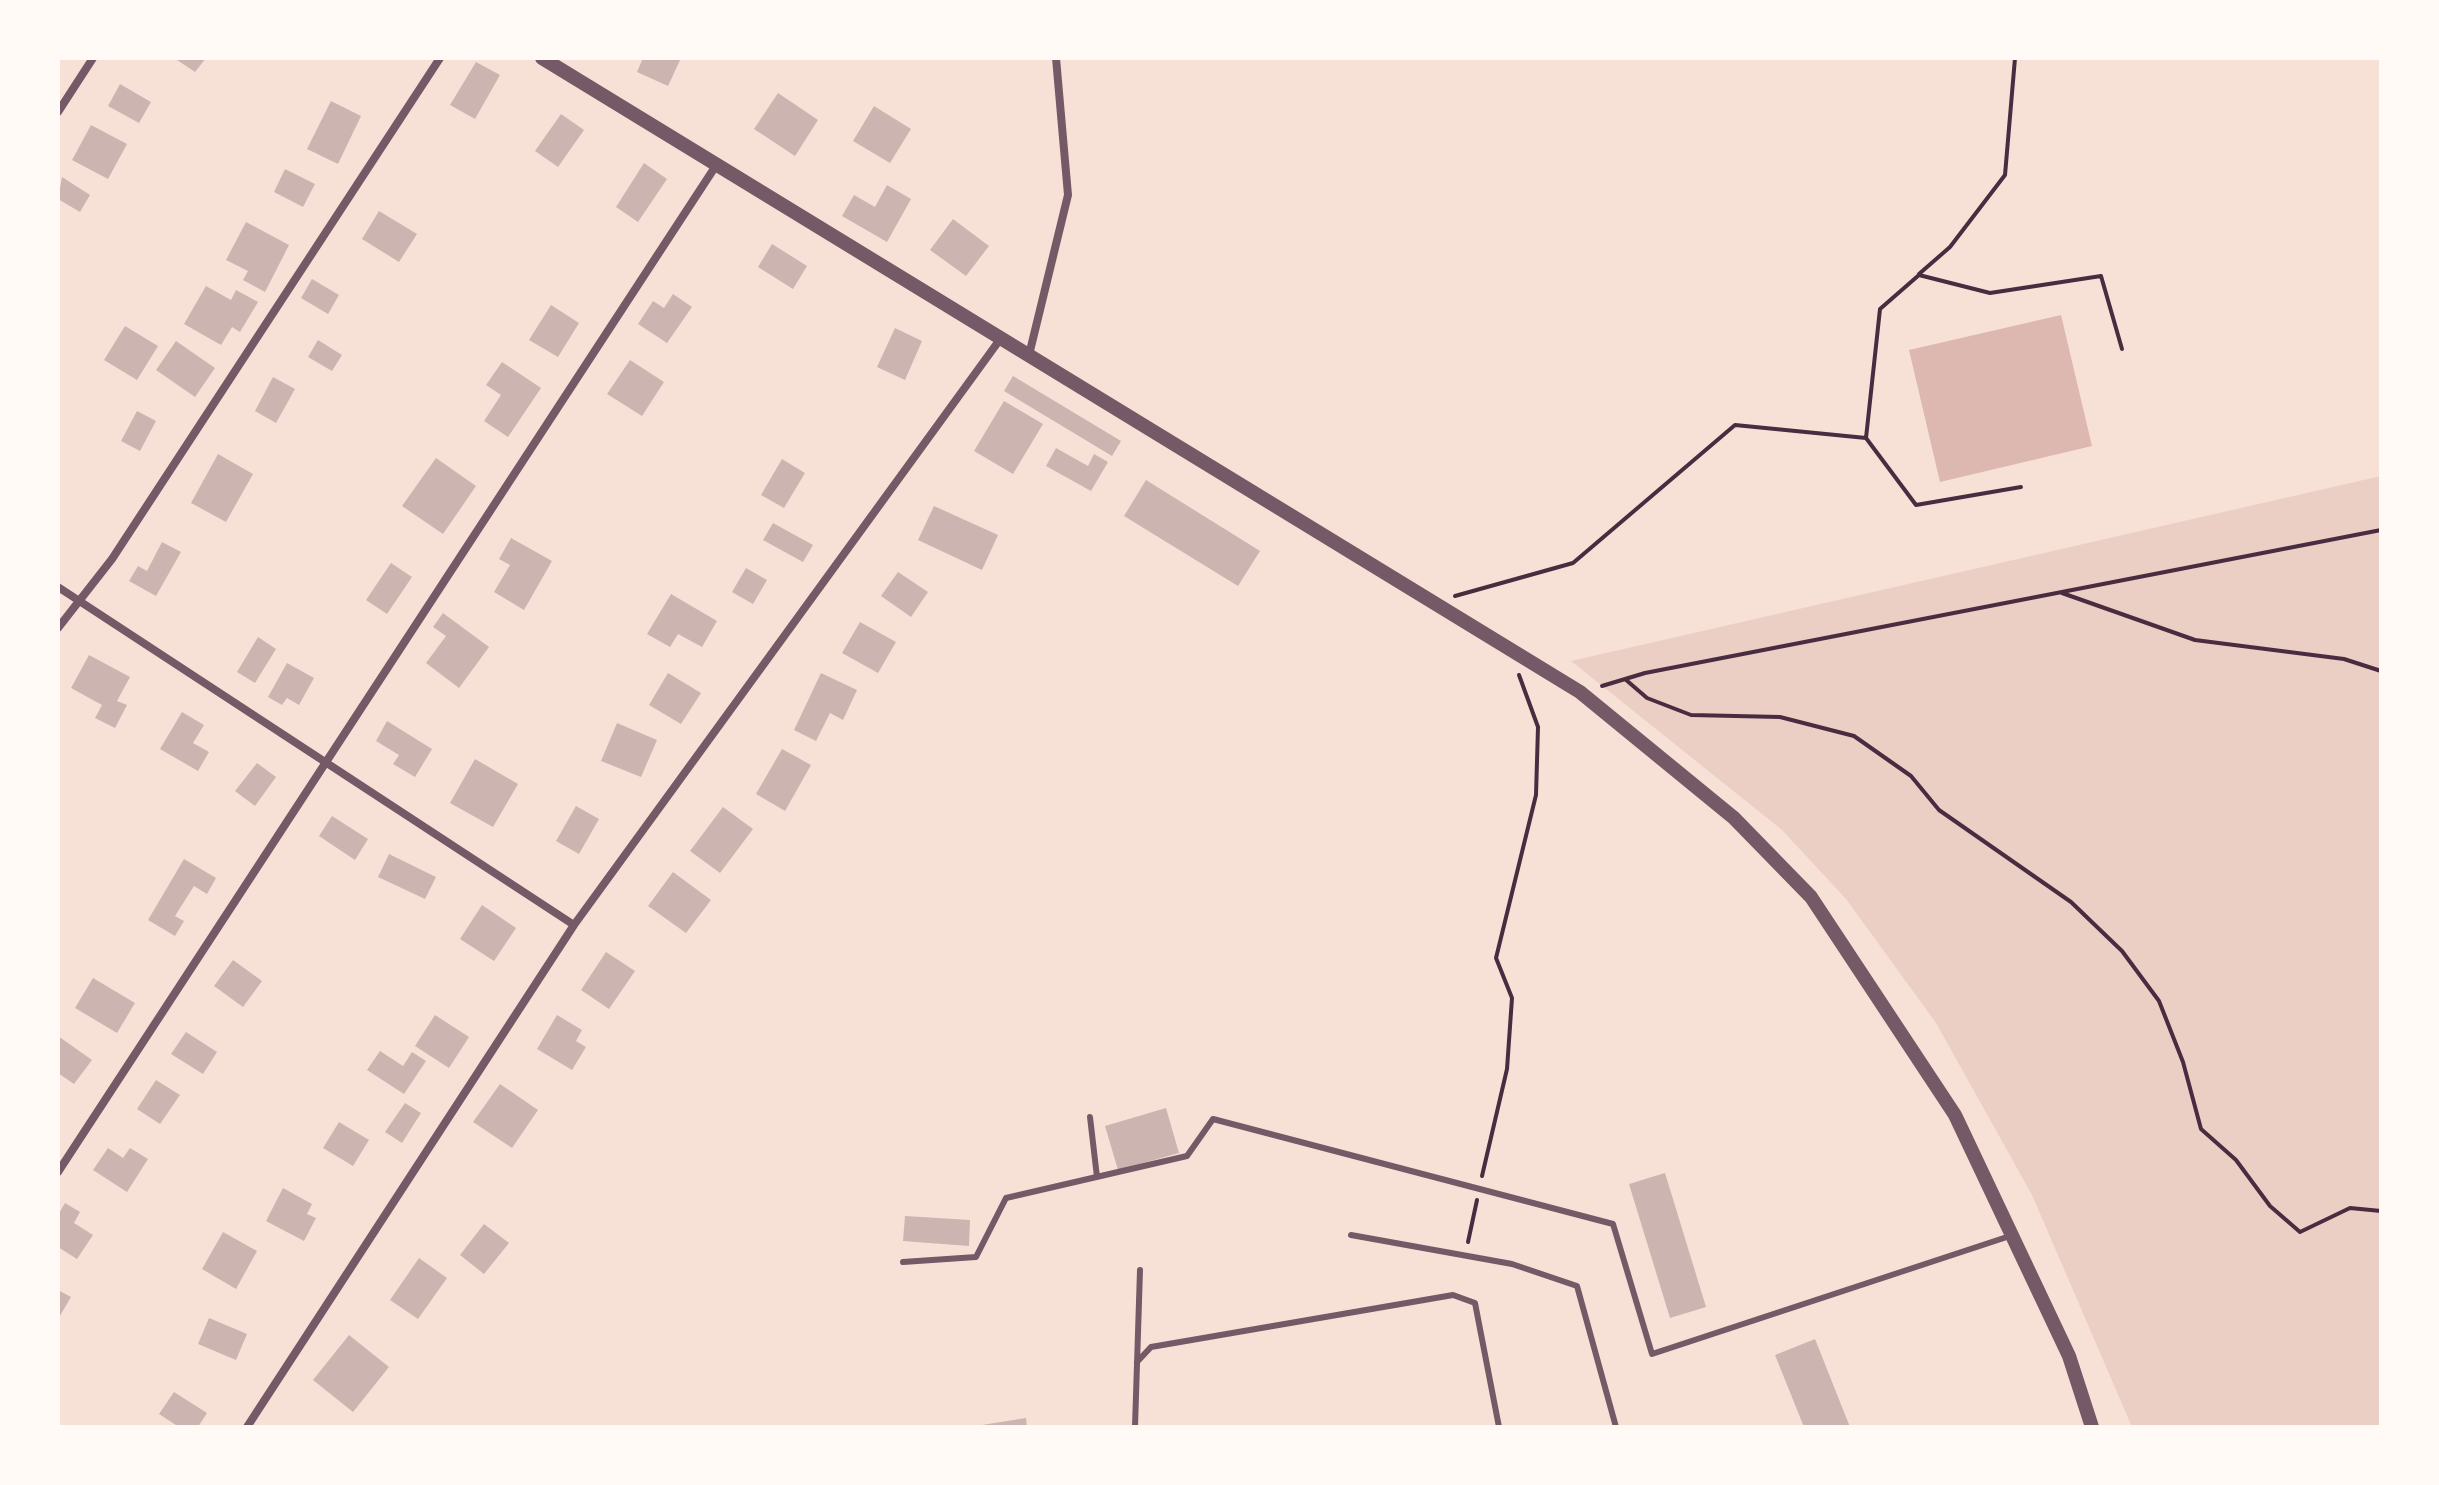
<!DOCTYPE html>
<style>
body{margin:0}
#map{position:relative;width:2439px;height:1485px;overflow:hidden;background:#f7e1d7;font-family:"Nunito Sans",sans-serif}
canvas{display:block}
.frame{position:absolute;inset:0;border:60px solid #fffaf5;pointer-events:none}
</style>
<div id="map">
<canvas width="2439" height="1485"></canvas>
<div class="frame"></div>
</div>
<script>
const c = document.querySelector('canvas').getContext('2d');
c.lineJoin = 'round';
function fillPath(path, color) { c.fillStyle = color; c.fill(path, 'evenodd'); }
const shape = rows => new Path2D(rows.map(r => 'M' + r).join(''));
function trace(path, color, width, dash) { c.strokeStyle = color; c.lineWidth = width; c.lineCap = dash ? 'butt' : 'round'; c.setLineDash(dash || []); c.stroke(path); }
fillPath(shape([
 [2381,476,2381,1427,2132,1427,2032,1195,1936,1023,1846,899,1782,830,1571,661]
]), '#ebcfc5');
fillPath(shape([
 [2061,315,2092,446,1940,482,1909,350]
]), '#dcb8b0');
fillPath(shape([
 [174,58,206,58,195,72],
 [643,58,681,58,668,86,637,72],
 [476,62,500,75,475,119,450,105],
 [120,84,151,102,139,123,108,106],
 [778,93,818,120,795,156,754,129],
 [331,101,361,116,338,164,307,149],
 [874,106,911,129,890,163,853,141],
 [561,114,584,130,558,167,535,151],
 [91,125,127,144,108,179,72,160],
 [644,163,667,179,638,222,616,207],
 [285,169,315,184,303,207,274,192],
 [62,177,90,195,80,212,58,199],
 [887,185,911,199,887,242,842,216,854,195,875,207],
 [379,211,417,234,399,262,362,239],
 [953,219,989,246,966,276,930,250],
 [246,222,289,245,265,292,243,280,248,271,226,260],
 [772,244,807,266,793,289,758,267],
 [312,279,339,295,328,314,301,298],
 [206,286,231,300,236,290,258,302,240,332,232,327,221,345,184,324],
 [673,294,692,307,667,343,638,324,653,301,664,308],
 [551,305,579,323,558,357,529,340],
 [125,326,158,346,137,380,104,360],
 [895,328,922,341,905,380,877,367],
 [318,340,342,355,332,371,308,357],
 [176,341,215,368,195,397,156,370],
 [630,360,664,382,642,416,607,394],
 [502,362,541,388,508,437,484,421,501,395,486,385],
 [1013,376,1121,441,1112,456,1004,391],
 [273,377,295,389,276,423,255,411],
 [1004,401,1043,424,1013,474,974,451],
 [137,411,156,421,140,451,121,441],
 [1056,448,1088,466,1094,454,1108,462,1091,491,1046,466],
 [218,454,253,474,226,522,191,503],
 [436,458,476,486,443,534,402,506],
 [782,459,805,473,784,508,761,495],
 [1146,480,1260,551,1238,586,1124,516],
 [934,506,998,535,982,570,918,540],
 [773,523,813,545,803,562,763,540],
 [511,538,552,561,524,610,494,592,510,565,499,559],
 [162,542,181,552,156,596,129,581,138,566,147,571],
 [391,563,412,577,387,614,366,600],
 [746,568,767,580,753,604,732,592],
 [898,572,928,592,911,617,881,596],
 [671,594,717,621,702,647,678,634,670,647,647,634],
 [443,613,489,647,459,688,426,663,446,636,433,627],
 [860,622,896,642,878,673,842,653],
 [258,637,276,649,255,683,237,672],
 [89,655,130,677,117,701,127,705,115,728,95,718,102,705,71,688],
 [287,663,314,678,299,705,287,698,282,705,268,697],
 [668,673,701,693,681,724,649,705],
 [821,673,857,690,843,720,830,713,816,741,794,730],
 [182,712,204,725,193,743,209,752,198,771,160,749],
 [387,721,432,749,415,777,393,764,399,755,376,741],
 [617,723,657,740,641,777,601,761],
 [782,749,811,765,785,811,756,794],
 [475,759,518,784,493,827,450,803],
 [257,763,276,777,255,806,235,791],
 [576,806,599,819,579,854,556,841],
 [723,807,753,829,720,873,690,851],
 [332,816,368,839,355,860,319,836],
 [389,854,436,877,425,899,378,877],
 [184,859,216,878,207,894,194,886,175,916,184,921,175,936,148,920],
 [673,872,711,900,686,933,648,906],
 [482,905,516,928,494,961,460,939],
 [606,952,635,971,609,1009,581,990],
 [233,960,262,981,243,1007,214,986],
 [93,978,135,1003,117,1033,75,1008],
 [435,1015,469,1037,449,1068,415,1046],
 [557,1015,582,1030,576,1041,586,1047,572,1070,537,1049],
 [186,1032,217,1052,203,1074,171,1054],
 [58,1036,92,1060,74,1084,58,1073],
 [380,1051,403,1066,412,1052,426,1061,404,1094,367,1070],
 [156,1080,180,1095,160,1124,137,1109],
 [500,1084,538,1110,512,1148,473,1122],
 [405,1103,421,1113,402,1143,385,1132],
 [1166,1108,1179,1153,1118,1170,1105,1126],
 [339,1122,369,1140,353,1166,323,1148],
 [108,1148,123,1158,130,1148,148,1159,127,1192,93,1170],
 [1665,1173,1706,1307,1670,1318,1629,1184],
 [283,1188,312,1204,307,1214,316,1218,304,1241,266,1221],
 [65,1203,80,1212,74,1223,93,1235,77,1259,58,1247,58,1215],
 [905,1216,970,1220,969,1246,903,1241],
 [484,1224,509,1243,484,1274,460,1255],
 [223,1232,257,1251,236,1289,202,1269],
 [419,1258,447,1278,418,1319,390,1300],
 [58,1290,71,1297,58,1319],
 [209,1318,247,1334,236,1360,198,1344],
 [349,1335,389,1367,353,1412,313,1380],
 [1815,1339,1850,1427,1804,1427,1775,1355],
 [174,1392,207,1413,198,1427,179,1427,159,1414],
 [1026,1418,1027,1427,982,1427,982,1425]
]), '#ccb4b1');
trace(shape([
 [1919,274,1950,247,2005,175,2015,58],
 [2021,487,1916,505,1866,438,1880,309,1919,275,1990,293,2101,276,2122,349],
 [2062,593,2195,640,2344,659,2381,671],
 [1455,596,1573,563,1735,425,1866,438],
 [1625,679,1647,698,1691,715,1780,717,1854,736,1911,776,1939,810,2071,902,2122,951,2159,1001,2183,1062,2201,1129,2236,1160,2270,1206,2300,1232,2350,1208,2381,1211],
 [1602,686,1645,673,2381,530],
 [1482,1176,1507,1069,1512,998,1496,958,1536,795,1538,727,1519,675],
 [1468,1242,1477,1200]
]), '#4a2c40', 4);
trace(shape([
 [1090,1117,1097,1177],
 [1351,1235,1512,1264,1577,1286,1616,1427],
 [903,1262,976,1257,1006,1198,1187,1156,1213,1119,1613,1224,1652,1354,2013,1235],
 [1137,1362,1151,1347,1453,1295,1475,1303,1499,1427],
 [1135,1427,1140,1270]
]), '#755966', 6);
trace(shape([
 [58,112,93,58],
 [1026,353,1029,355,1068,195,1056,58],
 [58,587,574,925],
 [58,628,112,559,440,58],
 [58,1172,717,164],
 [247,1427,574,925,1001,338]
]), '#755966', 8);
trace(shape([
 [542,58,1580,692,1734,818,1811,897,1955,1115,2069,1356,2092,1427]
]), '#755966', 14);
</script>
